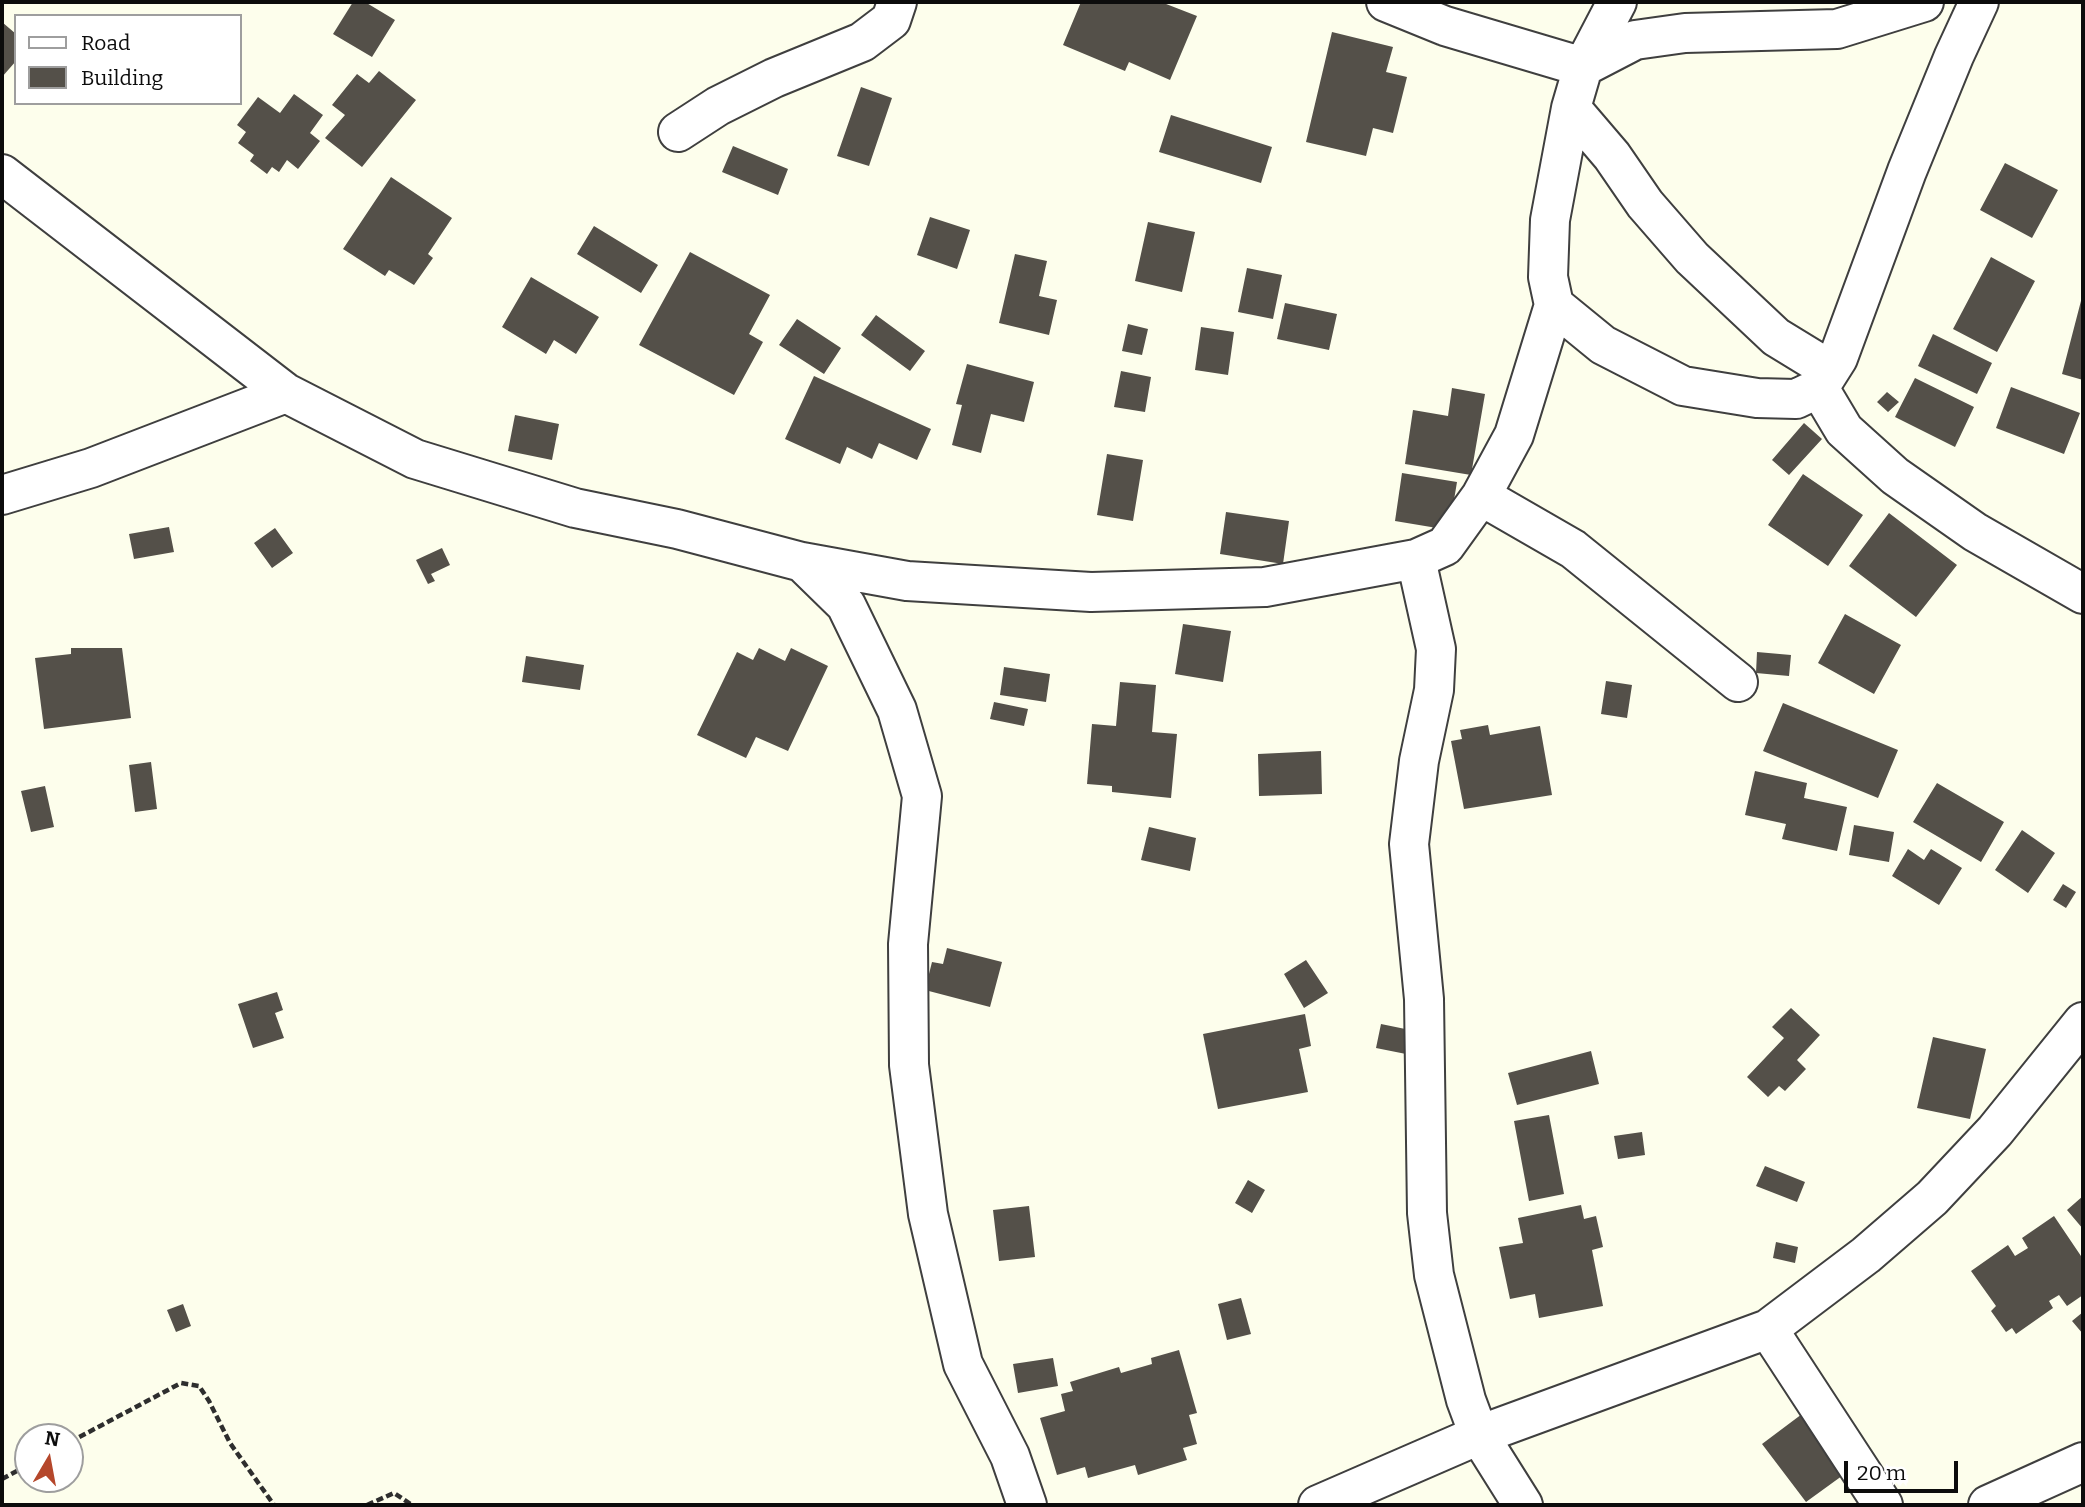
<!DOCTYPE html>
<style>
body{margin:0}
#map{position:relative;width:2085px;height:1507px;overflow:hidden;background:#fdfeec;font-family:Bitter,serif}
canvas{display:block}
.frame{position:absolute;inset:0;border:4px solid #0c0c0c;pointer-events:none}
.legend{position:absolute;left:14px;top:14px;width:228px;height:91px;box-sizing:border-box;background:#fff;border:2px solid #9e9e9e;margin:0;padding:9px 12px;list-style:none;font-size:21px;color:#0c0c0c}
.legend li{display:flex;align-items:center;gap:14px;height:35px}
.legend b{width:35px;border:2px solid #9e9e9e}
.north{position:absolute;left:14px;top:1423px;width:70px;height:70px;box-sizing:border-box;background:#fff;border:2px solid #9e9e9e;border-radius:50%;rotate:10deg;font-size:19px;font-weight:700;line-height:28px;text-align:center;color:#0c0c0c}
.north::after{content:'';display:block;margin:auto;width:24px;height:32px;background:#b5472b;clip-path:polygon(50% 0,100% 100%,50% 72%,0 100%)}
.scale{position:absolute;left:1844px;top:1461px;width:114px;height:32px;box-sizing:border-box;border:4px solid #0c0c0c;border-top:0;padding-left:9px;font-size:21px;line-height:24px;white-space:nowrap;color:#0c0c0c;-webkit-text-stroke:5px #fff;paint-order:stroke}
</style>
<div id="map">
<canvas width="2085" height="1507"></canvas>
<div class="frame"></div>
<ul class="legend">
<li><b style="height:9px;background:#fff"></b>Road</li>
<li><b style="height:19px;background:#545049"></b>Building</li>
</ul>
<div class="north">N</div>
<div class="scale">20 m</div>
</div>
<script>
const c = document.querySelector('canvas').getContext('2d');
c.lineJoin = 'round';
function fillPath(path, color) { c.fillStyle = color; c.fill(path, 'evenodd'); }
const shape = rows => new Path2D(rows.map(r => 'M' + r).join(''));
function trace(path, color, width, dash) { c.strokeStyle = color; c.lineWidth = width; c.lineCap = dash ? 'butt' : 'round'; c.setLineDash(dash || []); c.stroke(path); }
fillPath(shape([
 [353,2,365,2,395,20,372,57,333,34],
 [1081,2,1161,2,1197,16,1170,80,1129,62,1125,71,1063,45],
 [2,22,16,34,16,61,2,77],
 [1332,32,1393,47,1386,72,1407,77,1393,133,1373,128,1366,156,1306,142],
 [379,71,416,100,362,167,325,138,345,115,332,105,357,74,369,83],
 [861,87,892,98,869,166,837,156],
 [294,94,323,115,310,133,320,141,298,169,287,160,279,172,272,167,267,174,250,161,254,155,238,143,246,132,237,125,258,97,280,113],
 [1171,115,1272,147,1261,183,1159,152],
 [733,146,788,169,778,195,722,172],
 [2005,163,2058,190,2032,238,1980,210],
 [391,177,452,218,428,254,433,258,414,285,389,270,385,276,343,249],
 [930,217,970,230,957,269,917,255],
 [1148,222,1195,232,1182,292,1135,281],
 [594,226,658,265,641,293,577,254],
 [690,252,770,295,749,334,763,342,734,395,639,345],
 [1015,254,1047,261,1039,296,1057,300,1049,335,999,323],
 [1991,257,2035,281,1997,352,1953,329],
 [1247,268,1282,275,1273,319,1238,312],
 [531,277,599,317,576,354,554,340,546,354,502,327],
 [2082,297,2083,298,2083,380,2062,374],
 [1285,303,1337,314,1329,350,1277,339],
 [876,315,925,351,910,371,861,335],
 [797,319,841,348,824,374,779,345],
 [1128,324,1148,329,1142,355,1122,351],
 [1201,327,1234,332,1228,375,1195,370],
 [1933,334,1992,363,1977,394,1918,366],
 [967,364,1034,382,1024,422,991,414,981,453,952,445,962,405,956,404],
 [1121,371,1151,377,1145,412,1114,407],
 [814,376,931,429,917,460,879,443,872,459,847,447,840,464,785,439],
 [1915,378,1974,407,1955,447,1895,417],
 [2011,387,2080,413,2064,454,1996,428],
 [1452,388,1485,394,1471,475,1405,464,1413,410,1448,416],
 [1887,392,1899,402,1888,412,1877,402],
 [515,415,559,424,552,460,508,451],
 [1804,423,1822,439,1789,475,1772,460],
 [1107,454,1143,460,1133,521,1097,515],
 [1402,473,1457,482,1449,530,1395,521],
 [1803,474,1863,515,1828,566,1768,525],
 [1226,512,1289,521,1283,564,1220,554],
 [1889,513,1957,565,1916,617,1849,566],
 [169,527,174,552,134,559,129,534],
 [275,528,293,553,272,568,254,543],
 [442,548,450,565,431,574,435,581,428,584,416,560],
 [1845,614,1901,645,1874,694,1818,663],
 [1183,624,1231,631,1223,682,1175,674],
 [71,648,122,648,131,718,44,729,35,658,71,654],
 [759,648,785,661,791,648,828,666,788,751,756,737,746,758,697,735,737,652,753,660],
 [1757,652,1791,655,1789,676,1756,673],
 [526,656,584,665,580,690,522,682],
 [1004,667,1050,674,1046,702,1000,695],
 [1606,681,1632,685,1627,718,1601,714],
 [1120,682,1156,685,1152,732,1177,734,1171,798,1112,792,1112,786,1087,784,1092,724,1116,726],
 [994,702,1028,709,1024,726,990,719],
 [1783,703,1898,750,1878,798,1763,751],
 [1488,725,1490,735,1540,726,1552,795,1464,809,1451,741,1462,739,1460,730],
 [1321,751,1322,794,1259,796,1258,754],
 [151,762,157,809,135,812,129,765],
 [1755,771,1807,783,1804,798,1847,807,1837,851,1782,839,1786,824,1745,815],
 [1937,783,2004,822,1981,862,1913,822],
 [45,786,54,827,31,832,21,791],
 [1854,825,1894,832,1889,862,1849,855],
 [1149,827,1196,838,1190,871,1141,860],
 [2022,830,2055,853,2028,893,1995,870],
 [1908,849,1924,860,1931,849,1962,868,1939,905,1892,876],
 [2063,884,2076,892,2066,908,2053,900],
 [947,948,1002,962,990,1007,925,990,932,962,943,964],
 [1306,960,1328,993,1304,1008,1284,974],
 [277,992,283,1010,275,1013,284,1038,253,1048,238,1004],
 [1791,1008,1820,1035,1797,1060,1806,1069,1785,1091,1779,1086,1768,1097,1747,1077,1784,1038,1772,1027],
 [1305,1014,1311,1046,1299,1049,1308,1092,1218,1109,1203,1034],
 [1381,1024,1415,1031,1411,1055,1376,1048],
 [1933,1037,1986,1049,1970,1119,1917,1108],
 [1591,1051,1599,1084,1517,1105,1508,1073],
 [1549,1115,1564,1194,1529,1201,1514,1121],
 [1642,1132,1645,1155,1618,1159,1614,1136],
 [1765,1166,1805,1182,1797,1202,1756,1186],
 [1248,1180,1265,1190,1252,1213,1235,1203],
 [2083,1196,2083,1229,2067,1210],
 [1581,1205,1584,1219,1596,1216,1603,1247,1592,1250,1603,1306,1539,1318,1535,1294,1510,1299,1499,1247,1523,1243,1518,1218],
 [1029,1206,1035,1257,999,1261,993,1210],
 [2054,1216,2083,1259,2083,1295,2067,1306,2059,1295,2049,1301,2053,1308,2016,1334,2012,1328,2006,1332,1991,1311,1996,1306,1971,1271,2008,1245,2015,1256,2028,1248,2022,1238],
 [1776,1242,1798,1247,1795,1263,1773,1258],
 [1241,1298,1251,1334,1227,1340,1218,1304],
 [183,1304,191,1326,176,1332,167,1310],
 [2083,1312,2083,1334,2072,1321],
 [1179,1350,1197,1413,1189,1415,1197,1444,1183,1448,1187,1460,1138,1475,1135,1465,1088,1478,1085,1467,1057,1475,1040,1418,1065,1411,1061,1394,1073,1391,1070,1382,1119,1367,1121,1373,1152,1364,1151,1358],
 [1053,1358,1058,1386,1018,1393,1013,1364],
 [1802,1414,1846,1473,1806,1502,1762,1444]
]), '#545049');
const minor = shape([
 [1386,2,1445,26,1583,67,1635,40,1685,33,1837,29,1924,2],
 [1617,2,1583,67,1571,108,1550,220,1548,277,1554,305,1603,345,1683,386,1757,398,1796,399,1819,388,1838,358,1907,171,1954,56,1979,2],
 [1571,108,1612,156,1645,204,1692,258,1776,337,1830,370],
 [678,132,718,106,774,78,862,42,891,20,897,2],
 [2,174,286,393,415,459,575,508,677,529,802,562,907,581,1091,592,1265,587,1416,559,1445,546,1481,496,1514,435,1554,305],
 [1819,388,1844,430,1895,476,1975,532,2083,594],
 [2,495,91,468,286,393],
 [1481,496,1573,549,1738,682],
 [1416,559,1436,649,1434,690,1419,761,1409,844,1424,999,1427,1213,1434,1275,1466,1400,1479,1435,1523,1505],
 [802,562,846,605,897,710,922,796,908,944,909,1065,928,1214,963,1364,1010,1456,1027,1505],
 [1768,1329,1883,1505],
 [1318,1505,1479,1435,1768,1329,1866,1255,1932,1198,1995,1131,2083,1022],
 [1988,1505,2083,1462]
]);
trace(minor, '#3f3f3f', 42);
trace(shape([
 [70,1442,181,1383,199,1386,209,1401,230,1443,274,1505],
 [2,1479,28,1465],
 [367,1505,394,1493,412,1505]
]), '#2e2e2e', 4.5, [7, 3.5]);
trace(minor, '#fff', 38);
</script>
